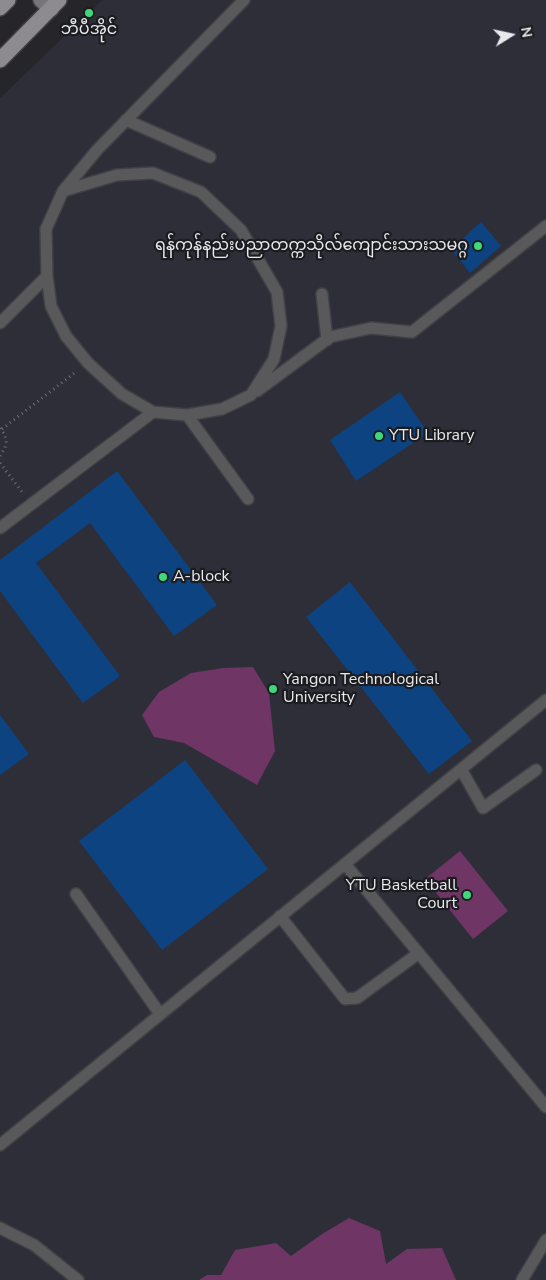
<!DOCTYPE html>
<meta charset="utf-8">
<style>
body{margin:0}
#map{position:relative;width:546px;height:1280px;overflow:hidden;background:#25252a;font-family:"Nunito Sans",sans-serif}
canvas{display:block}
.north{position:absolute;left:486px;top:10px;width:50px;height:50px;-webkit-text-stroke:4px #1b1c20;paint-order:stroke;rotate:80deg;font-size:14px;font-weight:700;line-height:20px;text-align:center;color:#e9e9ec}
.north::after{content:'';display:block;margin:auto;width:18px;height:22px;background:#e9e9ec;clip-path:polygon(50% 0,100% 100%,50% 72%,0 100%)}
</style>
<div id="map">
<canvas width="546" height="1280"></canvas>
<div class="north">N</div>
</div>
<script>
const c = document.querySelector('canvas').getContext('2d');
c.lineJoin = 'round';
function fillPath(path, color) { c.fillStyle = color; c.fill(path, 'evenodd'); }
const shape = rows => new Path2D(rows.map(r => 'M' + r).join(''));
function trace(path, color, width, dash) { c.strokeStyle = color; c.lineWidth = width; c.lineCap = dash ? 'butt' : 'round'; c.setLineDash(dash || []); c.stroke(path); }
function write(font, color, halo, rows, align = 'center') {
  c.font = font + ' "Nunito Sans","Noto Sans Myanmar",sans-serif'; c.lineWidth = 4.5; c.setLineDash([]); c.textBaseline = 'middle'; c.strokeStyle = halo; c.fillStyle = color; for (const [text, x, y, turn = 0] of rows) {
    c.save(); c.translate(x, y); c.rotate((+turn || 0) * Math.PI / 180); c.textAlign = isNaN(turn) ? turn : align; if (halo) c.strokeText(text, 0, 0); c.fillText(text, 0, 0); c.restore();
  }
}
fillPath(shape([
 [102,0,546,0,546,1280,0,1280,0,98]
]), '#2d2e38');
fillPath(shape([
 [253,667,269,693,275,751,257,785,184,743,154,737,142,715,159,692,191,673,223,668],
 [460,851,508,911,473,939,425,879],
 [349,1218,380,1231,386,1264,407,1249,442,1248,456,1280,199,1280,207,1275,221,1275,235,1250,276,1243,291,1256,322,1234]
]), '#6e3565');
fillPath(shape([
 [481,222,501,246,470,273,451,249],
 [400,392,428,433,356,481,330,440],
 [117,471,217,605,174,636,90,523,36,563,120,676,83,703,0,591,0,560],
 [350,582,472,741,429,774,306,617],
 [0,715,29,754,0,775],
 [185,760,268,869,162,950,79,841]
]), '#0e4381');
const lane = shape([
 [126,120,210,157],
 [153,173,201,192,241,230,277,292,281,326,274,359,251,395,222,409,187,415,153,412,122,394,88,363,66,336,51,306,47,276,46,229,63,191,117,175,153,173],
 [63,191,97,150,244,0],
 [322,294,327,340],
 [0,323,47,276],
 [257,391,330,337,371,328,412,332,546,226],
 [187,415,248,499],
 [0,528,153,412],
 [461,769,483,808,536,770],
 [345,864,546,1107],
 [76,894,160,1014],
 [280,916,345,999,357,998,419,953],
 [0,1145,546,700],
 [0,1228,34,1245,78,1280],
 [522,1280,546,1240]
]);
const secondary = shape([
 [41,0,51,9]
]);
const primary = shape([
 [0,8,8,0],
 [0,60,59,0]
]);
trace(lane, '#404045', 14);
trace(secondary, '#404045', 18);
trace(primary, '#404045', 18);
trace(shape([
 [2,429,77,371],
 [0,456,5,448,6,442,5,435,0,428],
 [0,463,22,492]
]), '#707074', 3, [1, 4]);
trace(lane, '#59585b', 11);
trace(secondary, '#767578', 15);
trace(primary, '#8d8b8f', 15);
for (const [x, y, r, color] of [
 [89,13,5,"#40d77c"],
 [478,246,5,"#40d77c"],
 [379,436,5,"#40d77c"],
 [163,577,5,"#40d77c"],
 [273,689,5,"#40d77c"],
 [467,895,5,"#40d77c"]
]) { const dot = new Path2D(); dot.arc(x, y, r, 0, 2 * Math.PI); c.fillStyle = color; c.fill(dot); trace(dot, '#1b1c20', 2); }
write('16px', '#e9e9ec', '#1b1c20', [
 ["ဘီပီအိုင်",89,30,"center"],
 ["ရန်ကုန်နည်းပညာတက္ကသိုလ်ကျောင်းသားသမဂ္ဂ",468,246,"right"],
 ["YTU Library",389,436],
 ["A-block",173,577],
 ["Yangon Technological",283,680],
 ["University",283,698],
 ["YTU Basketball",457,886,"right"],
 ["Court",457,904,"right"]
], 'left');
</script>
